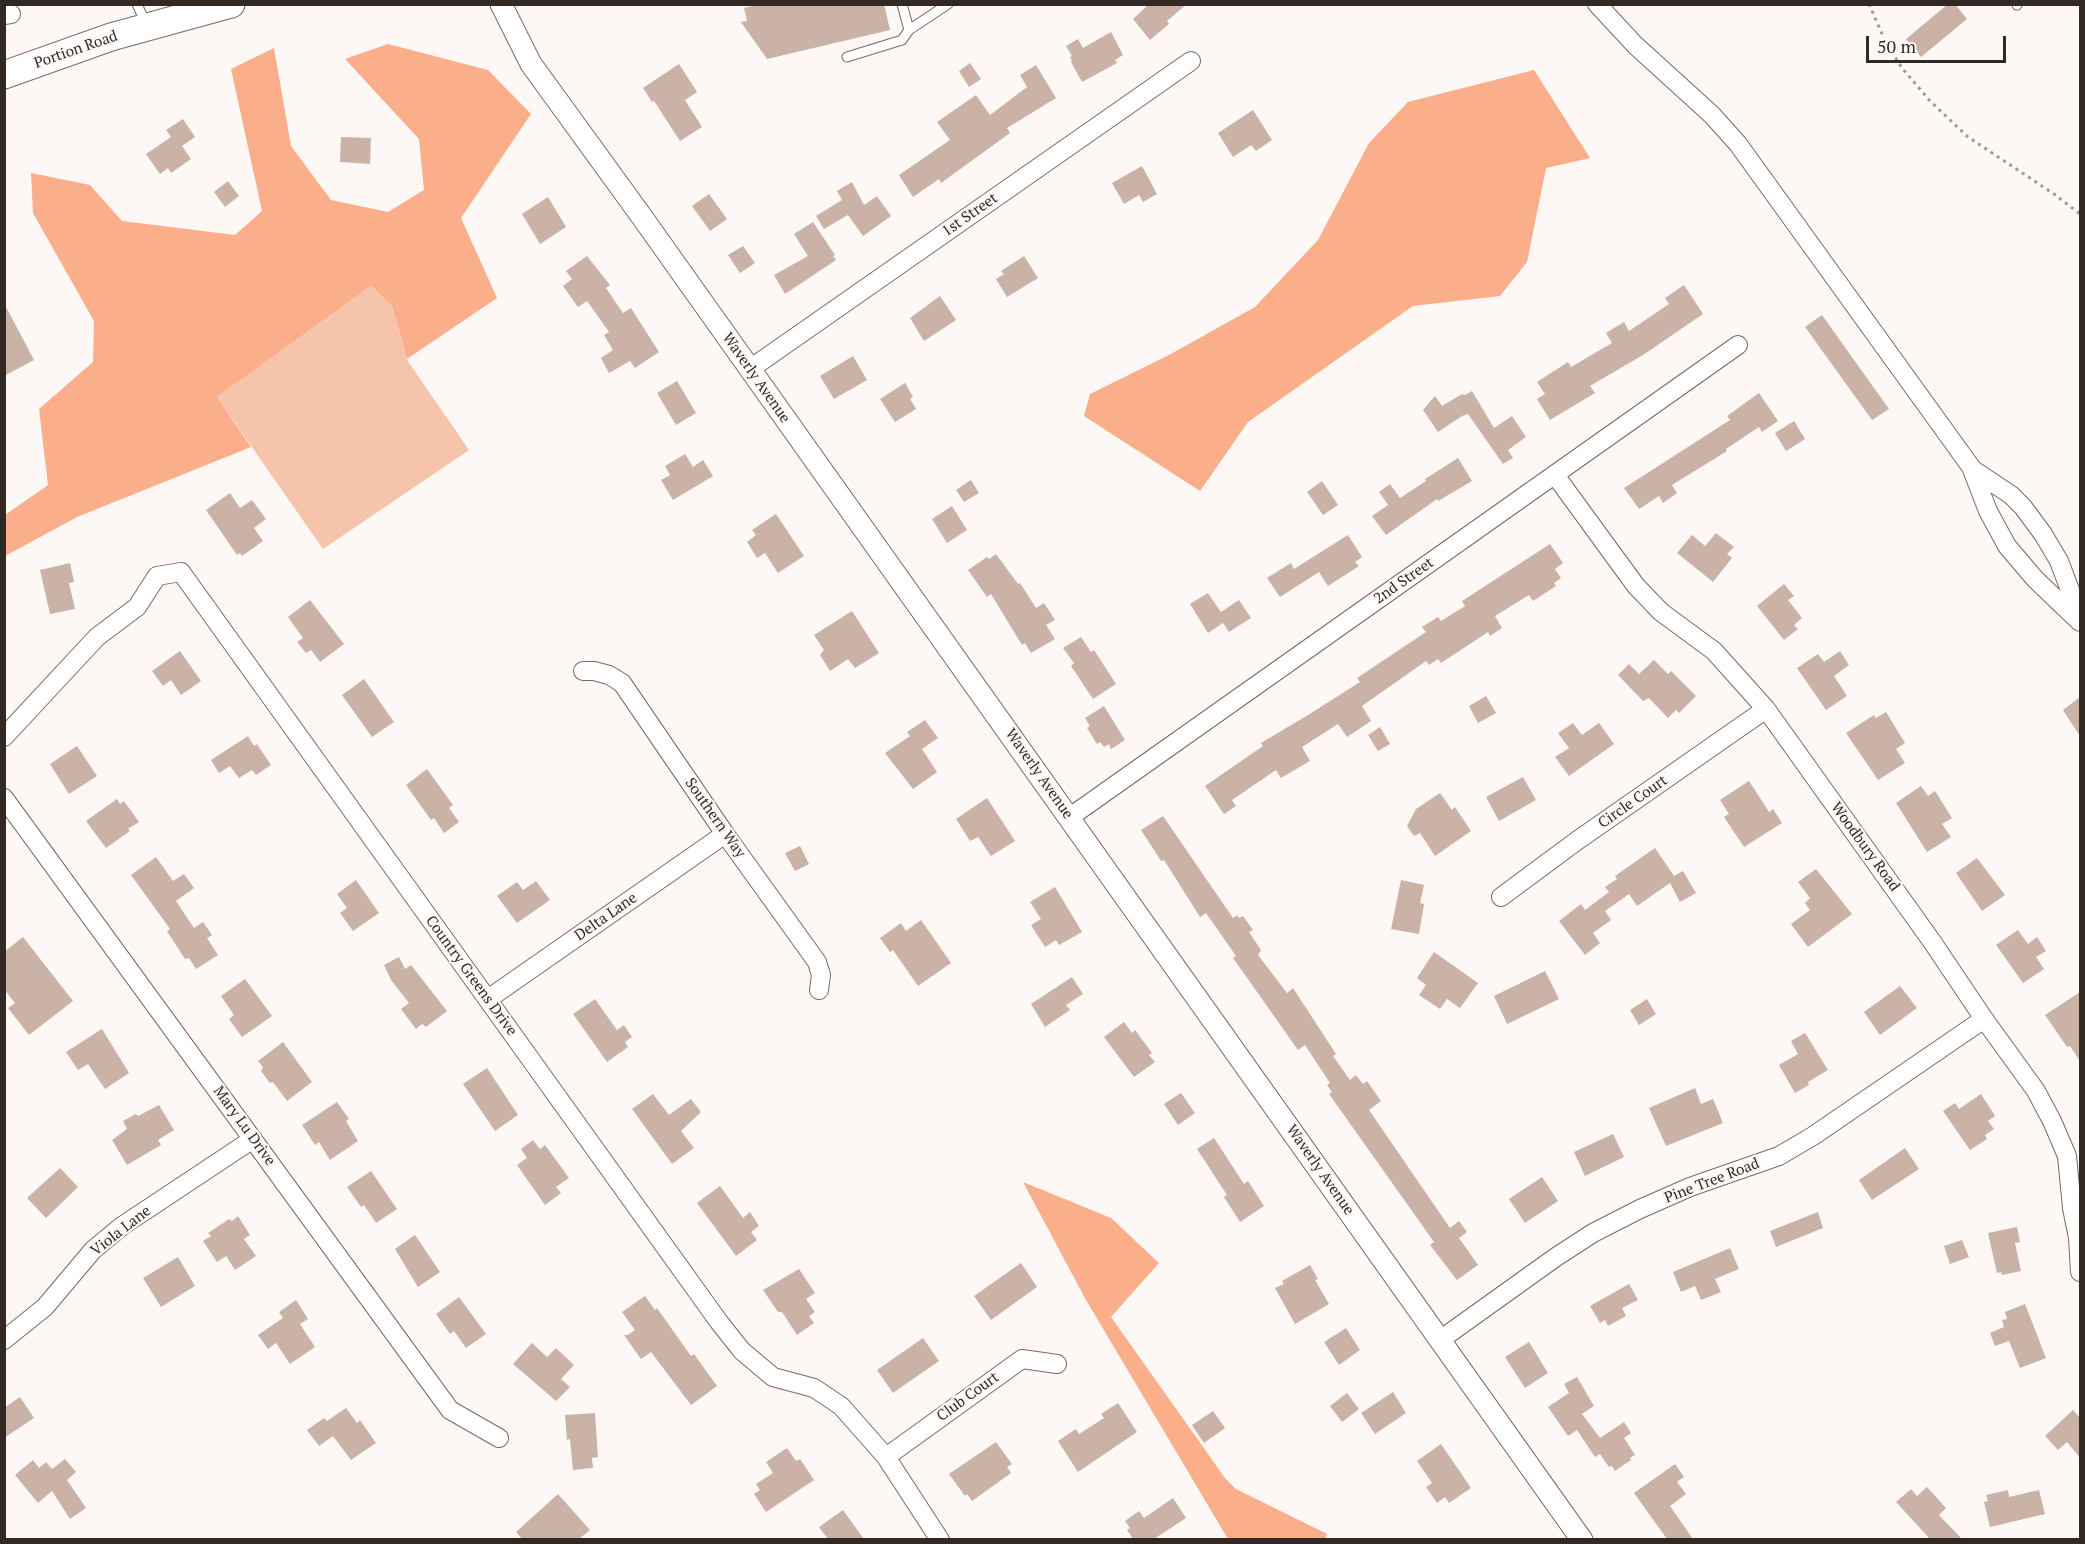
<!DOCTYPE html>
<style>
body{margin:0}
#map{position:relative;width:2085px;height:1544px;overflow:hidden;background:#fdf7f5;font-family:"PT Serif",serif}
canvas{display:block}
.frame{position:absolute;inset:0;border:6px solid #322925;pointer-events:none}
.scale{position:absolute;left:1866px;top:36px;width:140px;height:27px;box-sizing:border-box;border:3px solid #322925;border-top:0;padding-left:8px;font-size:18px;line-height:21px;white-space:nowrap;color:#322925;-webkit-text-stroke:4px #fdf7f5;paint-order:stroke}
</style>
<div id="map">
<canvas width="2085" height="1544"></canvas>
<div class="frame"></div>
<div class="scale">50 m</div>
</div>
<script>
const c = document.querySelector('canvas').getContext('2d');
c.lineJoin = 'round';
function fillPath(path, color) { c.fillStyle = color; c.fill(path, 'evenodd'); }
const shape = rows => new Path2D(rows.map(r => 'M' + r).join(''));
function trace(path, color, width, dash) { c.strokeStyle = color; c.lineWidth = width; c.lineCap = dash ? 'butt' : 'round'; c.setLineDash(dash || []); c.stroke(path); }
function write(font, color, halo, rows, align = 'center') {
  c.font = font + ' "PT Serif",serif'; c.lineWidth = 4.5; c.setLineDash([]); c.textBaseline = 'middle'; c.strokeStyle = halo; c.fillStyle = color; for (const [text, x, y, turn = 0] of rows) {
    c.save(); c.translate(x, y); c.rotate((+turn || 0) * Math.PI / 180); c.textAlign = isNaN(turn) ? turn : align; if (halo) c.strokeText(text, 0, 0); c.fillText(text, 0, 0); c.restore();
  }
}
fillPath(shape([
 [371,286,392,306,407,360,469,450,323,549,217,397]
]), '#f6c3ab');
fillPath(shape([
 [388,44,488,70,531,114,461,218,497,298,407,359,392,306,371,286,217,397,251,447,77,517,5,556,5,515,48,485,39,409,93,362,94,321,33,213,31,173,90,185,122,221,235,235,262,211,231,69,274,48,291,146,331,200,388,212,424,190,419,139,345,59],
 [1534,70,1590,158,1546,168,1527,262,1500,296,1413,306,1248,422,1200,491,1084,416,1090,394,1169,355,1255,307,1318,240,1369,143,1408,102],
 [1023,1182,1111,1218,1159,1263,1111,1317,1225,1478,1236,1489,1327,1534,1325,1539,1228,1539,1086,1300]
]), '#fbae8a');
fillPath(shape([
 [760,4,884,4,890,30,767,59,741,22,747,21,744,8],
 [1149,4,1187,4,1167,21,1169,24,1150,40,1133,19],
 [1948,4,1955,4,1967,19,1921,57,1906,39],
 [1111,32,1123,55,1115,60,1117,63,1082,82,1071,62,1072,61,1070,57,1072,56,1066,46,1078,39,1083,48],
 [970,63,981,79,969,87,959,71],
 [679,64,697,92,685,100,702,127,680,141,654,101,652,102,643,88],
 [1036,65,1056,98,1007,128,1010,133,941,183,939,179,913,197,899,175,950,140,937,122,976,95,990,115,1027,87,1020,75],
 [1253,110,1272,140,1256,151,1251,145,1233,157,1218,133],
 [183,119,195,137,182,146,191,159,171,173,168,168,160,174,146,154,171,137,166,130],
 [341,137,371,138,370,164,340,162],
 [1142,166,1157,194,1143,202,1139,195,1124,204,1112,183],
 [228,181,239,196,225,207,214,192],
 [852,182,864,205,877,196,891,216,863,236,848,215,824,229,816,216,842,200,837,191],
 [709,194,727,219,710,231,692,206],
 [548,197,566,227,540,244,522,214],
 [813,222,835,255,833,256,836,260,785,294,774,275,808,256,794,234],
 [743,246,755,263,740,273,728,255],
 [587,256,610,285,606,288,623,313,631,308,659,352,635,368,630,361,609,373,601,358,613,350,604,335,609,332,587,301,578,307,563,286,572,279,566,271],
 [1024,256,1038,278,1007,297,996,279,1004,274,1001,271],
 [1684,285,1703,314,1643,355,1590,386,1595,393,1550,420,1537,399,1545,394,1537,382,1568,362,1571,367,1612,343,1606,333,1624,322,1629,331,1669,304,1665,298],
 [940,296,956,320,924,341,910,318],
 [4,303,34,360,4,376],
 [1822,315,1889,409,1872,420,1805,327],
 [853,356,867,380,834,399,820,376],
 [677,381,696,413,676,425,657,393],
 [905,383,913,397,910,399,916,409,895,422,880,399],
 [1472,391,1494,428,1512,416,1526,437,1508,450,1513,458,1503,464,1468,414,1462,416,1438,432,1423,410,1435,396,1442,406,1462,394,1465,395],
 [1759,393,1778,421,1762,432,1759,427,1726,449,1727,451,1672,485,1677,493,1663,503,1659,496,1639,509,1624,488,1730,420,1727,416],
 [1794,421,1805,439,1786,451,1775,433],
 [685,454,693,467,703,460,713,476,673,500,661,480,670,475,665,466],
 [1458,458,1472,481,1438,501,1437,499,1386,535,1372,516,1388,505,1379,492,1390,484,1400,498,1426,481,1425,479],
 [971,480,979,493,964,502,956,490],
 [1322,481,1338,505,1323,515,1307,492],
 [230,493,240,508,252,500,266,519,254,528,263,541,242,556,240,553,237,555,206,510],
 [952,506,967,530,947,543,932,519],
 [776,514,804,556,778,573,765,553,757,558,747,542,756,535,752,530],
 [1716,533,1734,547,1727,554,1732,558,1713,582,1677,553,1692,535,1705,546],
 [1348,535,1362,557,1355,562,1359,566,1328,586,1319,572,1280,597,1267,578,1291,563,1294,569],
 [1550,544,1563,563,1555,569,1561,578,1554,583,1556,586,1533,601,1529,595,1495,616,1502,628,1490,636,1488,632,1441,663,1438,659,1429,665,1426,661,1362,706,1371,721,1347,737,1338,724,1302,747,1310,761,1281,778,1276,770,1232,800,1236,806,1224,814,1205,786,1263,746,1261,743,1308,715,1360,682,1357,678,1426,632,1422,627,1438,617,1441,621,1465,606,1462,601],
 [996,554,1018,584,1020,583,1036,608,1044,603,1055,620,1046,625,1055,639,1031,653,1025,643,1022,645,991,594,987,597,968,570,987,557,989,559],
 [70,563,74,582,69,583,75,609,50,614,40,570],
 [1784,584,1794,596,1788,600,1802,618,1794,625,1798,629,1784,640,1757,606],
 [1208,593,1221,612,1239,600,1251,618,1229,632,1223,623,1208,633,1190,604],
 [310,600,344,644,320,662,311,650,306,653,297,642,303,638,288,617],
 [852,611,879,653,855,668,848,659,830,671,820,655,824,650,814,635],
 [1081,637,1091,652,1094,650,1116,684,1093,699,1071,666,1074,663,1063,648],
 [180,651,201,681,181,695,171,680,163,686,152,671],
 [1840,651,1849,665,1834,676,1847,696,1826,710,1797,668,1818,654,1824,662],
 [1654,660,1668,674,1671,671,1696,696,1679,713,1676,710,1668,718,1649,698,1643,701,1618,675,1629,664,1639,674],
 [364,679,394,722,372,737,342,695],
 [1486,696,1496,713,1478,723,1469,706],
 [2080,697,2080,736,2063,710],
 [1104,706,1125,740,1111,749,1109,744,1104,747,1100,742,1097,744,1087,728,1090,726,1085,718],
 [1886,712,1905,743,1896,749,1905,763,1878,780,1846,733,1874,715,1876,718],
 [925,720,938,738,922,749,937,772,913,789,885,753,910,736,907,732],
 [1573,723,1582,735,1599,723,1614,744,1569,776,1555,757,1569,748,1558,733],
 [1380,727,1390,744,1378,751,1368,735],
 [248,736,254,746,257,744,271,765,256,775,252,770,239,778,230,766,219,773,211,760],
 [77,746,97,776,69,794,50,764],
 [427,769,453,805,449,808,459,822,444,833,434,818,431,820,406,785],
 [1523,777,1536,800,1499,821,1486,797],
 [1749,781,1769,812,1773,809,1782,823,1744,847,1724,817,1729,814,1720,800],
 [1921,786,1928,796,1935,791,1952,818,1942,824,1951,837,1927,852,1896,803],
 [1440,793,1452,810,1455,807,1471,831,1435,856,1420,833,1414,836,1407,826,1416,809],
 [987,798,1015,841,991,856,978,837,970,841,956,819],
 [117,799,120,804,124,801,139,822,128,829,130,831,106,848,86,821],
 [1163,816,1233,918,1237,915,1239,918,1243,916,1253,930,1249,932,1261,950,1258,955,1287,993,1293,988,1336,1054,1333,1056,1350,1080,1356,1075,1363,1084,1367,1081,1381,1101,1369,1110,1450,1228,1459,1221,1467,1232,1459,1238,1478,1265,1457,1280,1430,1245,1434,1242,1329,1094,1332,1092,1327,1085,1330,1083,1305,1045,1298,1050,1233,958,1236,956,1206,913,1200,917,1164,860,1161,861,1141,830],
 [800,846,809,864,795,871,785,853],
 [1655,848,1674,876,1683,871,1696,893,1680,902,1670,883,1637,906,1629,894,1605,911,1611,920,1593,933,1600,943,1585,955,1559,921,1581,904,1585,910,1609,892,1605,887,1617,879,1615,876],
 [156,857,173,881,184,874,194,888,176,901,194,928,203,922,212,935,207,938,218,955,196,969,189,958,185,959,167,931,170,929,131,875],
 [1977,858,2005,895,1982,911,1956,873],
 [1816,869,1852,914,1808,947,1791,924,1810,910,1805,903,1810,898,1798,882],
 [356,880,379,913,353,931,340,913,347,908,337,894],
 [1401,880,1424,885,1420,903,1424,904,1419,934,1391,929],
 [536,881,550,900,517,923,497,896,517,882,523,890],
 [1055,887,1082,932,1059,945,1056,940,1045,947,1031,925,1041,919,1030,902],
 [921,920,951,963,918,986,893,950,890,952,880,938,901,923,906,931],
 [2018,930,2028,944,2037,937,2046,951,2036,957,2044,969,2023,983,1996,945],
 [23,937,73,1001,29,1035,8,1008,15,1003,4,989,4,952],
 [1434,952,1478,983,1460,1008,1447,999,1440,1009,1419,995,1426,985,1417,978],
 [399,957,405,969,411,965,447,1011,426,1027,422,1024,416,1029,401,1009,409,1003,391,980,384,965],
 [1545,971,1559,999,1507,1024,1494,996],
 [1072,977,1083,994,1066,1005,1070,1010,1045,1027,1031,1004],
 [245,979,272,1016,242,1037,229,1019,234,1015,221,996],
 [1900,986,1917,1008,1880,1035,1864,1012],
 [2080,992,2080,1061,2070,1046,2067,1047,2045,1015],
 [595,999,617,1030,624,1025,632,1037,625,1042,628,1047,607,1062,573,1014],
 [1647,999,1656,1014,1639,1025,1630,1010],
 [1124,1022,1132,1033,1135,1030,1152,1053,1149,1055,1155,1062,1134,1077,1104,1037],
 [102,1029,129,1073,105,1089,88,1064,78,1070,66,1052],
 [1805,1033,1828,1070,1808,1082,1809,1085,1795,1093,1779,1065,1798,1054,1791,1041],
 [283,1042,312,1082,287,1101,273,1082,270,1083,261,1071,263,1067,258,1061],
 [487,1068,518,1115,495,1131,463,1084],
 [1695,1088,1701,1104,1713,1099,1723,1123,1666,1146,1649,1108],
 [1181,1093,1195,1113,1178,1125,1164,1104],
 [653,1094,669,1115,691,1099,701,1112,681,1131,694,1148,672,1164,632,1109],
 [1981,1094,1995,1116,1988,1121,1994,1129,1985,1135,1987,1139,1970,1150,1943,1111,1955,1103,1959,1109],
 [337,1102,349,1119,346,1121,358,1141,330,1160,319,1142,315,1145,302,1125],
 [159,1105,174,1130,158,1140,161,1145,127,1165,112,1140,127,1129,123,1121,136,1114,138,1116],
 [1613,1134,1624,1157,1585,1176,1574,1152],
 [1214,1138,1244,1184,1248,1181,1264,1206,1240,1222,1224,1197,1227,1195,1197,1149],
 [533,1140,540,1149,545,1145,569,1178,556,1187,561,1193,545,1205,517,1165,527,1158,521,1149],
 [1905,1148,1919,1169,1872,1200,1859,1180],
 [60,1168,78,1187,46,1218,27,1198],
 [371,1171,397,1209,376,1223,364,1205,361,1207,347,1187],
 [1542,1177,1558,1201,1525,1223,1509,1199],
 [720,1186,743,1218,750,1212,759,1226,751,1232,757,1240,736,1256,697,1203],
 [1818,1212,1823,1228,1776,1247,1770,1231],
 [238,1216,250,1235,244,1239,256,1256,235,1270,226,1256,217,1262,203,1241,211,1236,208,1233,229,1219,232,1221],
 [2017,1227,2020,1242,2015,1243,2021,1271,2002,1275,2001,1272,1997,1273,1988,1233],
 [415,1235,440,1272,418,1287,395,1249],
 [1962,1240,1969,1257,1950,1264,1944,1246],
 [1730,1248,1739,1269,1715,1279,1721,1292,1701,1300,1695,1286,1681,1292,1673,1272],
 [178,1257,195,1286,161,1307,143,1278],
 [1021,1263,1037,1287,991,1320,974,1296],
 [1310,1265,1318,1279,1315,1280,1329,1304,1295,1324,1275,1288,1284,1284,1282,1281],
 [799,1269,815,1293,806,1299,815,1312,809,1316,814,1323,797,1335,782,1312,778,1312,763,1290],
 [1629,1284,1638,1300,1622,1308,1626,1316,1608,1326,1605,1320,1600,1323,1590,1306],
 [645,1296,655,1310,657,1308,691,1356,694,1354,717,1386,691,1405,651,1352,641,1359,624,1335,628,1335,635,1330,622,1312],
 [459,1297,486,1334,466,1348,454,1331,450,1334,436,1314],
 [296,1300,308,1319,300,1324,315,1347,290,1364,276,1343,268,1349,258,1335,283,1318,279,1312],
 [2025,1304,2046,1358,2020,1368,2009,1341,1995,1346,1990,1333,2004,1327,2002,1320,2007,1319,2005,1312],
 [1346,1328,1360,1350,1339,1365,1324,1342],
 [923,1338,939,1361,893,1393,877,1370],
 [1529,1342,1548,1373,1525,1388,1505,1357],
 [532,1343,547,1357,556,1348,574,1365,561,1379,570,1387,556,1401,513,1364],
 [1577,1377,1594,1406,1582,1414,1600,1438,1624,1422,1631,1433,1624,1438,1635,1455,1630,1458,1631,1460,1615,1471,1612,1466,1609,1467,1600,1454,1595,1457,1577,1430,1568,1436,1548,1407,1569,1393,1564,1384],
 [1393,1392,1406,1413,1375,1434,1361,1413],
 [1347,1393,1359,1409,1342,1422,1330,1406],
 [20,1397,34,1418,4,1438,4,1408],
 [1118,1403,1137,1432,1078,1472,1058,1441,1076,1429,1079,1434,1104,1418,1101,1414],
 [346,1408,357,1423,360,1420,376,1443,351,1460,333,1436,319,1446,307,1430,324,1418,327,1421],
 [2073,1410,2080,1418,2080,1458,2067,1442,2058,1450,2045,1436],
 [1213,1411,1225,1428,1204,1443,1192,1425],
 [595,1413,598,1457,592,1458,593,1468,573,1470,570,1439,567,1440,565,1415],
 [996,1442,1012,1464,1007,1467,1011,1473,972,1501,967,1494,965,1496,949,1474],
 [1441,1444,1471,1488,1449,1503,1445,1497,1437,1503,1426,1487,1432,1483,1417,1461],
 [787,1448,796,1461,800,1459,814,1480,766,1512,754,1494,760,1490,756,1484,773,1473,766,1462],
 [65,1459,76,1472,67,1480,86,1508,70,1519,52,1491,38,1503,15,1475,33,1460,39,1468,46,1462,52,1469],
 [1675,1464,1684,1477,1677,1482,1686,1494,1670,1506,1693,1539,1667,1539,1634,1493],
 [1927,1487,1946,1508,1939,1515,1962,1539,1930,1539,1896,1502,1911,1489,1917,1496],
 [2008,1490,2009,1497,2039,1490,2045,1514,1990,1527,1984,1502,1988,1501,1986,1495],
 [558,1494,590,1530,579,1539,522,1539,516,1532],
 [1173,1498,1186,1518,1154,1539,1133,1539,1127,1530,1130,1528,1125,1521,1139,1511,1144,1518],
 [843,1510,864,1539,828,1539,819,1527]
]), '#cbb2a7');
const service = shape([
 [137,4,146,24],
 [2017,5,2017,4],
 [909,30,948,4],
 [847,57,902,40,909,30,902,4]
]);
const minor = shape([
 [1597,4,1635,45,1712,115,1738,144,1971,467,1988,511,2007,546,2035,579,2080,622],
 [4,15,11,14],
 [750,369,1191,61],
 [1972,469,2011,495,2023,507,2043,534,2059,561,2079,614],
 [1555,475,1636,586,1661,612,1714,651,1766,709,1933,943,1984,1019,2036,1091,2052,1121,2067,1156,2072,1208,2078,1238,2080,1272],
 [583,671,594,671,609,675,622,683,725,834,817,962,821,975,819,990],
 [4,737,97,637,137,607,157,576,181,572,719,1322,742,1351,773,1377,814,1388,841,1406,886,1457,940,1540],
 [4,798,450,1410,499,1438],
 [1070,817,1738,345],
 [1501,897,1578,840,1766,709],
 [488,999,725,834],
 [4,1340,45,1307,93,1250,122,1226,253,1139],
 [1440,1340,1556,1257,1593,1233,1640,1209,1690,1187,1779,1156,1813,1136,1984,1019],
 [886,1457,1022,1359,1057,1364]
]);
const tertiary = shape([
 [501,4,531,64,642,217,1582,1540]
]);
const primary = shape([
 [4,75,111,37,231,4]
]);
trace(service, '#7e685e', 11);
trace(minor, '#7e685e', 20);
trace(tertiary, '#7e685e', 23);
trace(primary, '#7e685e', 29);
trace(shape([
 [1869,4,1886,43,1902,68,1930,101,1968,137,2054,194,2080,214]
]), '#a09996', 3, [3, 4.5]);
trace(service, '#fff', 9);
trace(minor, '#fff', 18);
trace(tertiary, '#fff', 21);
trace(primary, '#fff', 27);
write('15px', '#322925', '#fdf7f5', [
 ["Portion Road",76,50,-19],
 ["1st Street",970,215,-35],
 ["Waverly Avenue",756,378,55],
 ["2nd Street",1404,581,-35],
 ["Waverly Avenue",1039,774,55],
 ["Circle Court",1633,802,-35],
 ["Southern Way",715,818,55],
 ["Woodbury Road",1865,847,54],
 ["Delta Lane",606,917,-35],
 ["Country Greens Drive",471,976,54],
 ["Mary Lu Drive",244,1126,54],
 ["Waverly Avenue",1320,1170,55],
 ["Pine Tree Road",1712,1181,-21],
 ["Viola Lane",121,1231,-38],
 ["Club Court",968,1397,-36]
]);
</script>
